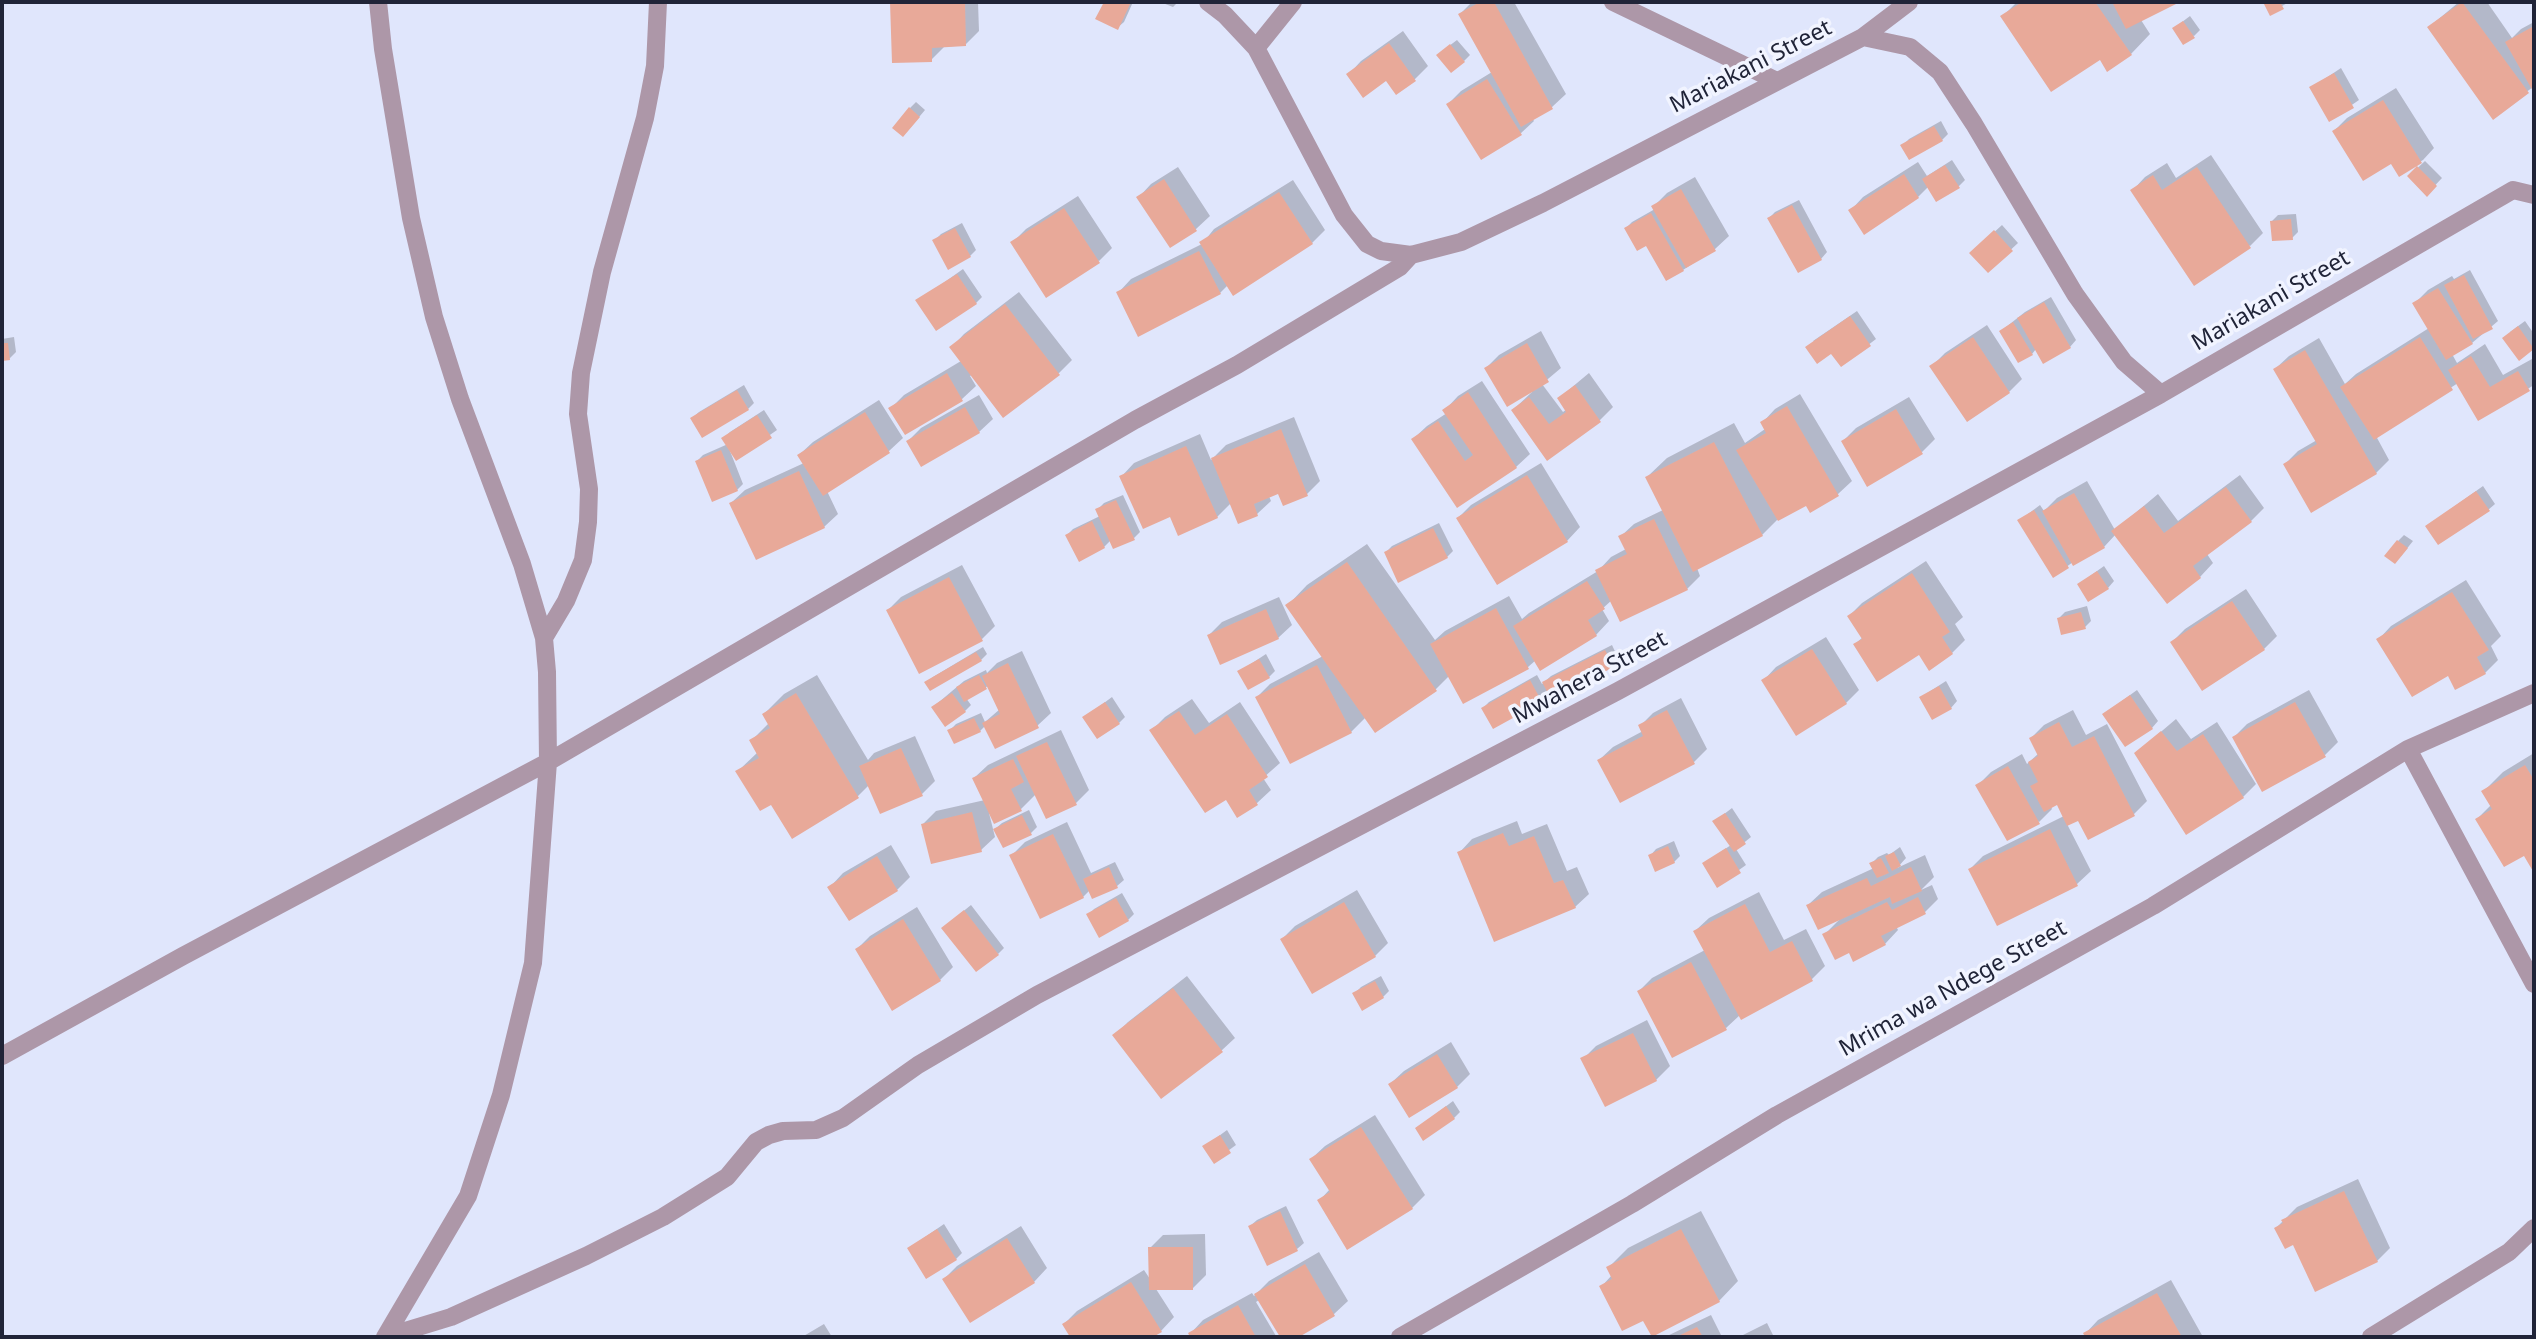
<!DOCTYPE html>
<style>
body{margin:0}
#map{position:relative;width:2536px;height:1339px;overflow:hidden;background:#e0e6fc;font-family:"Noto Sans",sans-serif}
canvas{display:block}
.frame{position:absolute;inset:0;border:4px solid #202438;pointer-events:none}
</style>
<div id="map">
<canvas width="2536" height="1339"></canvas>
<div class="frame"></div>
</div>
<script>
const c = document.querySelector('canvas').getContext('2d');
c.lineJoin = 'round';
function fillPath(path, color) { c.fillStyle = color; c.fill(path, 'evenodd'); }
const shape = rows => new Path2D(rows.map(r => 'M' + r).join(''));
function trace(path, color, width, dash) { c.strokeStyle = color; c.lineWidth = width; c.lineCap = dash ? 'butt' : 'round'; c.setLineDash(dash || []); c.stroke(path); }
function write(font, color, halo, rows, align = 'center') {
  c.font = font + ' "Noto Sans",sans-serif'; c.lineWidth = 7; c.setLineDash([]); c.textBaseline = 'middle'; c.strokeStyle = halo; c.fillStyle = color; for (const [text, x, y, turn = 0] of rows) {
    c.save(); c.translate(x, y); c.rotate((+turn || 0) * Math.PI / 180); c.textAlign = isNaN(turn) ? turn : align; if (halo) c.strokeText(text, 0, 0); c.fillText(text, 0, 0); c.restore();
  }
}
fillPath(shape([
 [892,2,978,2,979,31,965,45,944,47,931,60,893,61],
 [1106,2,1133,2,1124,22,1117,28,1098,18],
 [1160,2,1178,2,1173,7],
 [1472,2,1514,2,1566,94,1552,107,1532,118,1534,121,1520,134,1448,104,1461,91,1492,72,1460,14],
 [2017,2,2176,2,2141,20,2150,34,2131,54,2100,58,2002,17],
 [2265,2,2289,2,2270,13],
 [2459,2,2487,2,2512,38,2521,29,2534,22,2534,89,2533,87,2493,117,2429,27],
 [2190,16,2200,30,2194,36,2174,28],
 [1403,31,1428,66,1415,79,1396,92,1387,79,1348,75,1361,61],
 [1457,40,1470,55,1464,61,1445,49],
 [2341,68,2359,100,2330,120,2311,88],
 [2396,88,2434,148,2423,160,2399,174,2391,161,2334,131,2347,118],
 [916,102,925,110,909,129,910,108],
 [1941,121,1948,134,1942,140,1903,145,1909,139],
 [2211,155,2263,233,2250,246,2132,191,2145,177,2167,163,2176,178],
 [1952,160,1965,180,1959,186,1929,186,1918,197,1864,232,1850,211,1863,197,1918,162,1927,176],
 [2425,161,2442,178,2427,194,2409,176],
 [1178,167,1210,216,1196,229,1170,246,1138,198,1151,184],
 [1695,177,1729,236,1715,249,1683,270,1626,228,1632,222,1655,209,1654,206,1667,193],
 [1293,180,1325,230,1312,243,1228,285,1220,293,1118,293,1131,279,1202,244,1214,229],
 [1078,196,1112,248,1099,261,1012,243,1026,229],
 [1799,200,1827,252,1821,259,1769,218,1775,212],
 [2296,214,2298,232,2292,238,2272,221,2278,215],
 [962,223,976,250,970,256,934,241,941,234],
 [2002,225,2018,243,1988,271,1978,247],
 [963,269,982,297,976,303,918,301],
 [2470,270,2498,321,2472,343,2452,354,2457,363,2485,344,2503,375,2532,359,2534,363,2534,385,2479,419,2458,383,2376,436,2389,460,2376,473,2285,464,2298,451,2317,440,2275,369,2289,356,2319,338,2345,384,2356,374,2429,328,2415,303,2428,290,2452,276,2454,279],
 [1019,292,1072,360,1059,373,1003,415,972,375,970,376,976,386,962,399,905,433,891,408,904,395,961,361,951,348,964,334],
 [2051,297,2076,340,2070,347,2036,349,2032,354,2001,331,2025,312],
 [1857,311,1876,339,1842,365,1832,351,1813,341],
 [2525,321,2534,334,2534,348,2519,359,2510,332],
 [1987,325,2022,379,2009,392,1932,366,1945,353],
 [1541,331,1561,368,1542,384,1563,412,1567,409,1559,398,1589,373,1613,407,1600,420,1548,458,1513,410,1532,392,1486,368,1499,355],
 [14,337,16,352,9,359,2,360,2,339],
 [1482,381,1530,454,1516,467,1457,505,1413,439,1427,426,1447,413,1445,410,1458,396],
 [744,385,754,403,748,409,692,418,699,412],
 [1800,394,1852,481,1838,494,1810,510,1806,503,1777,520,1762,535,1697,568,1700,576,1687,589,1612,600,1602,609,1609,621,1596,635,1536,660,1528,667,1449,676,1436,689,1375,731,1366,717,1351,732,1257,697,1270,684,1323,656,1288,605,1307,585,1367,544,1435,640,1445,631,1509,596,1522,619,1529,613,1598,571,1611,557,1626,549,1620,537,1634,524,1663,510,1647,477,1667,458,1734,423,1745,443,1765,429,1762,423,1775,409],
 [979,395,993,419,979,432,908,441,921,428],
 [1909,397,1935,439,1922,452,1843,441,1856,428],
 [879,400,903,438,889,451,827,491,838,514,824,527,731,503,745,490,804,463,799,455,813,442],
 [764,410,777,430,737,458,730,451,743,484,737,490,697,461,703,455,728,444,724,438,730,432],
 [1294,417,1320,481,1307,494,1279,492,1269,496,1271,501,1257,514,1231,503,1217,517,1179,533,1171,515,1121,477,1134,463,1200,434,1211,460,1226,445],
 [1541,463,1580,527,1567,541,1498,582,1458,518,1471,505],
 [2240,475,2264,508,2251,521,2207,554,2213,563,2200,577,2167,602,2116,534,2104,547,2073,562,2054,576,2020,520,2040,505,2044,511,2057,498,2087,481,2115,530,2158,494,2178,521],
 [2483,486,2495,504,2488,510,2427,526],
 [1123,495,1140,532,1134,538,1111,540,1104,547,1080,559,1067,535,1073,529,1100,516,1097,510,1104,503],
 [1439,523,1453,551,1447,557,1386,552,1392,546],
 [2404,535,2413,541,2401,556,2398,541],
 [1926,561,1963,617,1955,624,1965,640,1952,653,1919,653,1855,644,1863,637,1849,616,1862,603],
 [962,565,995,626,982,639,888,610,901,597],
 [2104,566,2114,581,2108,588,2079,584],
 [2466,580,2501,636,2491,646,2498,660,2485,673,2449,673,2378,640,2391,626],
 [2246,589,2277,636,2264,649,2172,642,2185,629],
 [1279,597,1292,625,1278,638,1209,635,1222,622],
 [2087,606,2091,621,2085,627,2059,618,2065,612],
 [1826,637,1859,690,1846,703,1763,681,1776,667],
 [1612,645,1619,660,1613,666,1550,692,1541,700,1494,727,1483,708,1489,702,1537,675,1542,684,1551,676],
 [983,647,987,654,981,660,926,683,933,677],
 [1022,651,1051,713,1037,726,986,725,980,731,949,731,956,724,981,713,985,722,1000,709,988,686,966,698,971,705,965,711,933,707,964,681,986,670,987,673,997,663],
 [1266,654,1275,671,1269,677,1240,671],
 [817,675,868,760,874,753,915,736,935,781,922,794,869,785,858,796,792,836,772,802,738,771,758,752,751,741,769,723,764,714,784,694],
 [1946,681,1957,701,1951,708,1921,697],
 [2137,690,2158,721,2152,728,2104,714],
 [2309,690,2338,742,2325,755,2234,737,2247,724],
 [1112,697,1125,717,1119,723,1085,717],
 [1681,698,1707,749,1694,762,1599,760,1613,747,1643,731,1640,726,1653,713],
 [1192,699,1209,723,1240,702,1280,763,1263,778,1271,790,1257,803,1238,816,1226,797,1152,730,1165,717],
 [2073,710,2086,735,2107,724,2147,801,2134,814,2078,819,2067,824,2091,871,2077,884,1998,924,1970,869,1983,856,2064,816,2058,803,2051,807,2052,809,2039,822,1978,785,1991,772,2022,754,2027,764,2039,753,2031,738,2044,725],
 [2176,719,2191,739,2217,722,2256,784,2243,797,2136,753],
 [1061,730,1089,790,1076,803,1036,794,1021,809,989,813,995,837,981,850,923,824,936,811,985,800,974,778,988,765],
 [2534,753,2534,869,2525,853,2477,819,2492,804,2484,791,2503,772],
 [1732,808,1751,837,1736,849,1746,865,1718,885,1704,863,1731,845,1715,821],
 [1029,810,1037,827,1031,833,995,829,1002,823],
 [1517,821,1522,834,1547,824,1567,871,1577,867,1589,894,1575,907,1459,853,1472,839],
 [1067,822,1091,873,1115,862,1124,880,1117,886,1093,897,1090,890,1083,897,1012,855,1025,842],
 [1674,841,1680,856,1674,862,1650,856,1656,849],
 [891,845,910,877,897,890,830,887,843,873],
 [1900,847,1906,858,1897,868,1925,855,1934,877,1921,890,1932,885,1938,899,1925,912,1896,926,1898,930,1885,944,1850,951,1824,935,1840,919,1808,905,1822,892,1874,868,1871,864,1878,857,1887,853,1889,855],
 [1357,890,1388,943,1375,956,1282,939,1295,926],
 [1759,892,1784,940,1806,929,1825,966,1812,979,1740,1015,1726,1028,1639,991,1652,978,1705,950,1695,931,1709,918],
 [1122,893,1134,914,1128,920,1088,915,1094,909],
 [971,905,1004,948,998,954,950,922],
 [917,907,953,967,940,980,857,949,870,936],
 [1187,976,1235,1038,1221,1051,1115,1035,1128,1022],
 [1381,976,1389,991,1383,997,1355,993,1361,987],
 [1647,1020,1670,1066,1656,1080,1606,1105,1583,1059,1596,1046],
 [1451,1042,1470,1074,1457,1087,1390,1084,1404,1071],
 [1453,1101,1460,1112,1454,1118,1417,1128],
 [1375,1115,1425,1195,1412,1208,1319,1201,1330,1189,1311,1159,1325,1146],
 [1227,1130,1236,1145,1214,1161,1204,1147],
 [2358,1179,2390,1248,2377,1261,2294,1242,2276,1228,2297,1207],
 [1286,1206,1304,1243,1297,1249,1250,1226,1257,1220],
 [1701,1211,1738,1281,1719,1301,1643,1319,1601,1287,1612,1275,1608,1268,1628,1248],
 [944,1224,962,1253,956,1259,909,1248],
 [1021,1226,1047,1268,1034,1282,944,1279,957,1266],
 [1205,1234,1206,1275,1193,1288,1156,1289,1174,1317,1161,1331,1150,1337,1072,1337,1064,1324,1077,1311,1144,1270,1150,1279,1150,1248,1163,1235],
 [1319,1252,1348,1301,1334,1314,1296,1337,1282,1337,1259,1300,1256,1302,1276,1336,1275,1337,1192,1337,1190,1334,1203,1320,1252,1293,1254,1296,1269,1281],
 [2171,1280,2203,1337,2087,1337,2085,1334,2098,1320],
 [1711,1315,1722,1337,1665,1337],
 [1767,1323,1774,1337,1739,1337],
 [824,1324,832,1337,802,1337]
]), '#0003');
fillPath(shape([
 [890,2,965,2,966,46,932,48,932,62,892,63],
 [1104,2,1131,2,1118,30,1095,19],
 [1480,2,1494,2,1553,109,1521,127,1458,14],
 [2022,2,2095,2,2132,55,2107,72,2100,60,2051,92,2000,16],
 [2112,2,2180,2,2126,29],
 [2263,2,2280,2,2284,9,2270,16],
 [2462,2,2529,93,2493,120,2427,27],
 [2183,21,2195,38,2183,45,2172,28],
 [2534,26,2534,93,2505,42],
 [1389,43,1416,81,1396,95,1386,81,1363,98,1346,74],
 [1450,44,1465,62,1451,73,1436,55],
 [2334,73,2354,108,2329,122,2309,87],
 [1487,79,1522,135,1481,160,1446,104],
 [2383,100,2422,163,2399,177,2391,164,2363,181,2332,131],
 [909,107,920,117,903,137,892,128],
 [1934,126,1943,141,1909,160,1900,145],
 [1945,165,1960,188,1936,202,1922,179],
 [2417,166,2437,186,2427,197,2407,176],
 [2197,167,2251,248,2194,286,2130,190,2153,175,2162,190],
 [1904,174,1919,198,1864,235,1848,210],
 [1164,179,1197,231,1170,248,1136,197],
 [1681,189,1716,251,1686,268,1651,206],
 [1279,192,1313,244,1233,296,1199,242],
 [1792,205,1822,260,1798,273,1767,218],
 [1064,208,1100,263,1046,298,1010,242],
 [1651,213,1684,271,1666,281,1646,246,1637,251,1624,228],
 [2291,219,2293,240,2272,241,2270,221],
 [955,228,971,257,948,270,932,240],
 [1994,230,2013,251,1988,273,1969,253],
 [1199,251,1221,294,1138,337,1116,292],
 [957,274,977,304,936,331,915,300],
 [2464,275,2493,329,2473,339,2444,285],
 [2438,288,2473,344,2446,360,2412,303],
 [2044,302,2071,348,2043,364,2017,318],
 [1005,304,1060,375,1003,418,949,347],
 [1850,316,1871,346,1841,367,1831,354,1817,364,1805,347],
 [2013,322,2033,355,2018,363,1999,331],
 [2518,326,2534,349,2519,361,2502,338],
 [1973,337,2010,393,1967,422,1929,366],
 [2420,337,2453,390,2374,440,2340,387],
 [2,343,8,343,10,360,2,361],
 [1527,343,1549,382,1507,407,1484,368],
 [2305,350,2377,474,2311,513,2283,464,2317,444,2273,369],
 [2471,356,2490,387,2518,371,2530,391,2478,421,2448,370],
 [947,373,963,401,905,435,888,408],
 [1575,385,1601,422,1547,461,1511,410,1529,397,1549,424,1566,412,1557,398],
 [737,390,749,410,702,438,690,418],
 [1468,392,1517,468,1457,508,1411,439,1438,421,1465,461,1473,455,1442,410],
 [1787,406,1839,496,1810,513,1806,506,1778,521,1736,450,1766,433,1760,422],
 [965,407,980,433,921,467,906,441],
 [1896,409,1923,454,1867,487,1841,441],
 [865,412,890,453,823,496,797,455],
 [757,415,772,438,736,461,721,438],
 [1281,429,1308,496,1283,506,1278,494,1254,504,1258,516,1238,524,1211,458],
 [1714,442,1763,536,1693,572,1645,477],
 [1186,446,1218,518,1178,536,1170,517,1143,529,1119,476],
 [721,450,738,491,712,502,695,461],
 [799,471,825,528,756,560,729,503],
 [1527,475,1568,542,1497,585,1456,518],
 [2226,487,2252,522,2193,566,2201,578,2167,604,2111,531,2144,506,2164,533],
 [2476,491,2490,511,2438,545,2425,526],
 [2074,493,2105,548,2073,566,2042,511],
 [1116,500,1135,540,1113,549,1095,509],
 [2034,510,2069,568,2053,578,2017,520],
 [1654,519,1688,590,1620,622,1595,570,1627,554,1618,536],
 [1092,521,1105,548,1079,562,1065,535],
 [1433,528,1448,558,1398,583,1384,552],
 [2397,540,2408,548,2395,564,2384,556],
 [1347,562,1437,691,1375,733,1285,605],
 [2097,571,2109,589,2088,602,2077,584],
 [1912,573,1950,632,1942,637,1953,654,1929,671,1919,655,1877,682,1853,644,1862,639,1847,616],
 [949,577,983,641,919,674,886,610],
 [1587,581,1605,609,1588,620,1597,636,1540,671,1513,626],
 [2452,592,2489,650,2477,657,2486,674,2455,690,2448,676,2412,697,2376,639],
 [2232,601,2265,650,2202,691,2170,642],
 [1496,608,1529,669,1463,704,1430,644],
 [1266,609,1279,639,1220,665,1207,635],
 [2081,612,2086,629,2061,635,2057,618],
 [1812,649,1847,704,1796,736,1761,680],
 [1605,650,1614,667,1551,699,1542,682],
 [976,652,982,661,930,691,924,682],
 [1259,659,1270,678,1248,690,1237,671],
 [1008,663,1039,728,995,749,982,723,1000,714,982,676],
 [1317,665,1352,733,1290,764,1255,697],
 [979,675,987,689,964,702,956,687],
 [1530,680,1542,702,1493,729,1481,708],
 [1939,686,1952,709,1932,720,1919,697],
 [796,693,859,798,792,839,771,805,760,811,735,771,759,758,749,740,770,728,762,714],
 [952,693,966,712,945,727,931,707],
 [2130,695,2153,729,2125,747,2102,714],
 [1105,702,1120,724,1097,739,1082,717],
 [2295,702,2326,757,2262,792,2232,737],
 [1667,710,1695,764,1620,803,1597,760,1643,736,1638,725],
 [1179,711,1195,735,1227,714,1268,777,1249,790,1258,805,1237,818,1226,800,1205,813,1149,730],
 [974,718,981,732,954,744,947,730],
 [2059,722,2072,747,2094,736,2135,816,2088,840,2078,821,2067,826,2057,805,2044,812,2030,786,2038,782,2028,762,2038,756,2029,738],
 [2161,731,2177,751,2203,734,2244,798,2186,835,2134,753],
 [1047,742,1077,805,1046,819,1016,756],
 [901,748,923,796,880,814,859,766],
 [1013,759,1024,782,1011,789,1022,811,994,824,972,778],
 [2525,765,2534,780,2534,873,2524,856,2504,867,2475,819,2492,809,2481,791],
 [2008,766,2040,824,2007,841,1975,785],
 [972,812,982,852,931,864,921,824],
 [1725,813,1746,844,1734,852,1712,821],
 [1022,815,1032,835,1003,848,993,829],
 [2050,829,2078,886,1997,926,1968,869],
 [1503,833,1509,846,1534,836,1554,883,1563,880,1576,908,1494,942,1457,852],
 [1053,834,1084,898,1040,919,1009,855],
 [1668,846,1675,863,1655,872,1648,855],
 [1726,848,1741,873,1717,888,1702,863],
 [1894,852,1901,866,1892,871,1885,856],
 [877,856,898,891,849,921,827,887],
 [1881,858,1889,873,1877,878,1869,863],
 [1109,867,1118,888,1092,899,1083,879],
 [1911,867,1922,891,1892,904,1890,897,1818,930,1806,905,1867,878,1871,886],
 [1918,897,1926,914,1881,936,1886,945,1853,962,1849,953,1835,960,1822,934,1887,902,1892,910],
 [1116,898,1129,921,1099,938,1086,914],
 [1344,902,1376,957,1312,994,1280,939],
 [1745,904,1770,952,1792,941,1813,981,1741,1020,1693,931],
 [964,910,999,955,976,972,941,928],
 [903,919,941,981,892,1011,855,949],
 [1691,962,1727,1030,1672,1058,1637,991],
 [1375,981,1384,998,1362,1011,1352,993],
 [1173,988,1223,1052,1161,1099,1112,1035],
 [1633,1033,1657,1081,1605,1107,1580,1058],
 [1437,1054,1458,1088,1409,1118,1388,1084],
 [1446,1106,1455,1119,1423,1141,1415,1128],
 [1361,1127,1413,1209,1347,1250,1317,1200,1330,1192,1309,1159],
 [1220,1135,1231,1153,1214,1164,1202,1146],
 [2344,1191,2378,1262,2315,1292,2293,1245,2285,1249,2274,1228,2283,1223,2281,1220],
 [1280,1211,1298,1251,1267,1266,1248,1226],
 [937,1229,957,1260,926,1279,907,1248],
 [1681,1229,1720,1302,1652,1337,1643,1321,1622,1331,1599,1286,1612,1279,1606,1267],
 [1007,1238,1035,1283,970,1323,942,1279],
 [1148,1247,1193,1247,1193,1290,1149,1290],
 [1305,1264,1335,1316,1299,1337,1280,1337,1254,1294],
 [1131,1282,1162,1332,1153,1337,1070,1337,1062,1324],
 [2157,1293,2182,1337,2085,1337,2083,1333],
 [1238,1305,1256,1337,1190,1337,1188,1333],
 [1697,1327,1703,1337,1676,1337]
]), '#e8a999');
trace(shape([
 [378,2,383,49,411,218,434,317,460,399,522,564,544,638,547,672,548,762,533,963,501,1095,468,1196,385,1337],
 [1208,2,1225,15,1256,48,1344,215,1367,244,1381,251,1411,255,1461,242,1543,203,1863,37,1910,47,1940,72,1974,124,2075,294,2124,362,2161,394,2513,190,2534,195],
 [1613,2,1777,81],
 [1863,37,1909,2],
 [1256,48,1293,2],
 [544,638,566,601,583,560,588,522,589,489,578,414,581,373,602,272,645,118,655,66,658,2],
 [2408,749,2534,984],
 [2,1056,183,956,548,762,1135,420,1237,365,1400,267,1411,255],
 [385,1337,451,1317,586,1256,663,1217,727,1177,756,1142,769,1135,783,1131,816,1130,843,1118,918,1065,1037,995,1618,691,2161,394],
 [1400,1337,1632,1204,1777,1115,2153,906,2408,749,2534,693],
 [2371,1337,2509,1252,2534,1228]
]), '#ad97a8', 18);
write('23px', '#202438', '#f1f4ff', [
 ["Mariakani Street",1751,67,-27],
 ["Mariakani Street",2271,301,-30],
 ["Mwahera Street",1590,678,-28],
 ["Mrima wa Ndege Street",1953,989,-29]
]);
</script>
